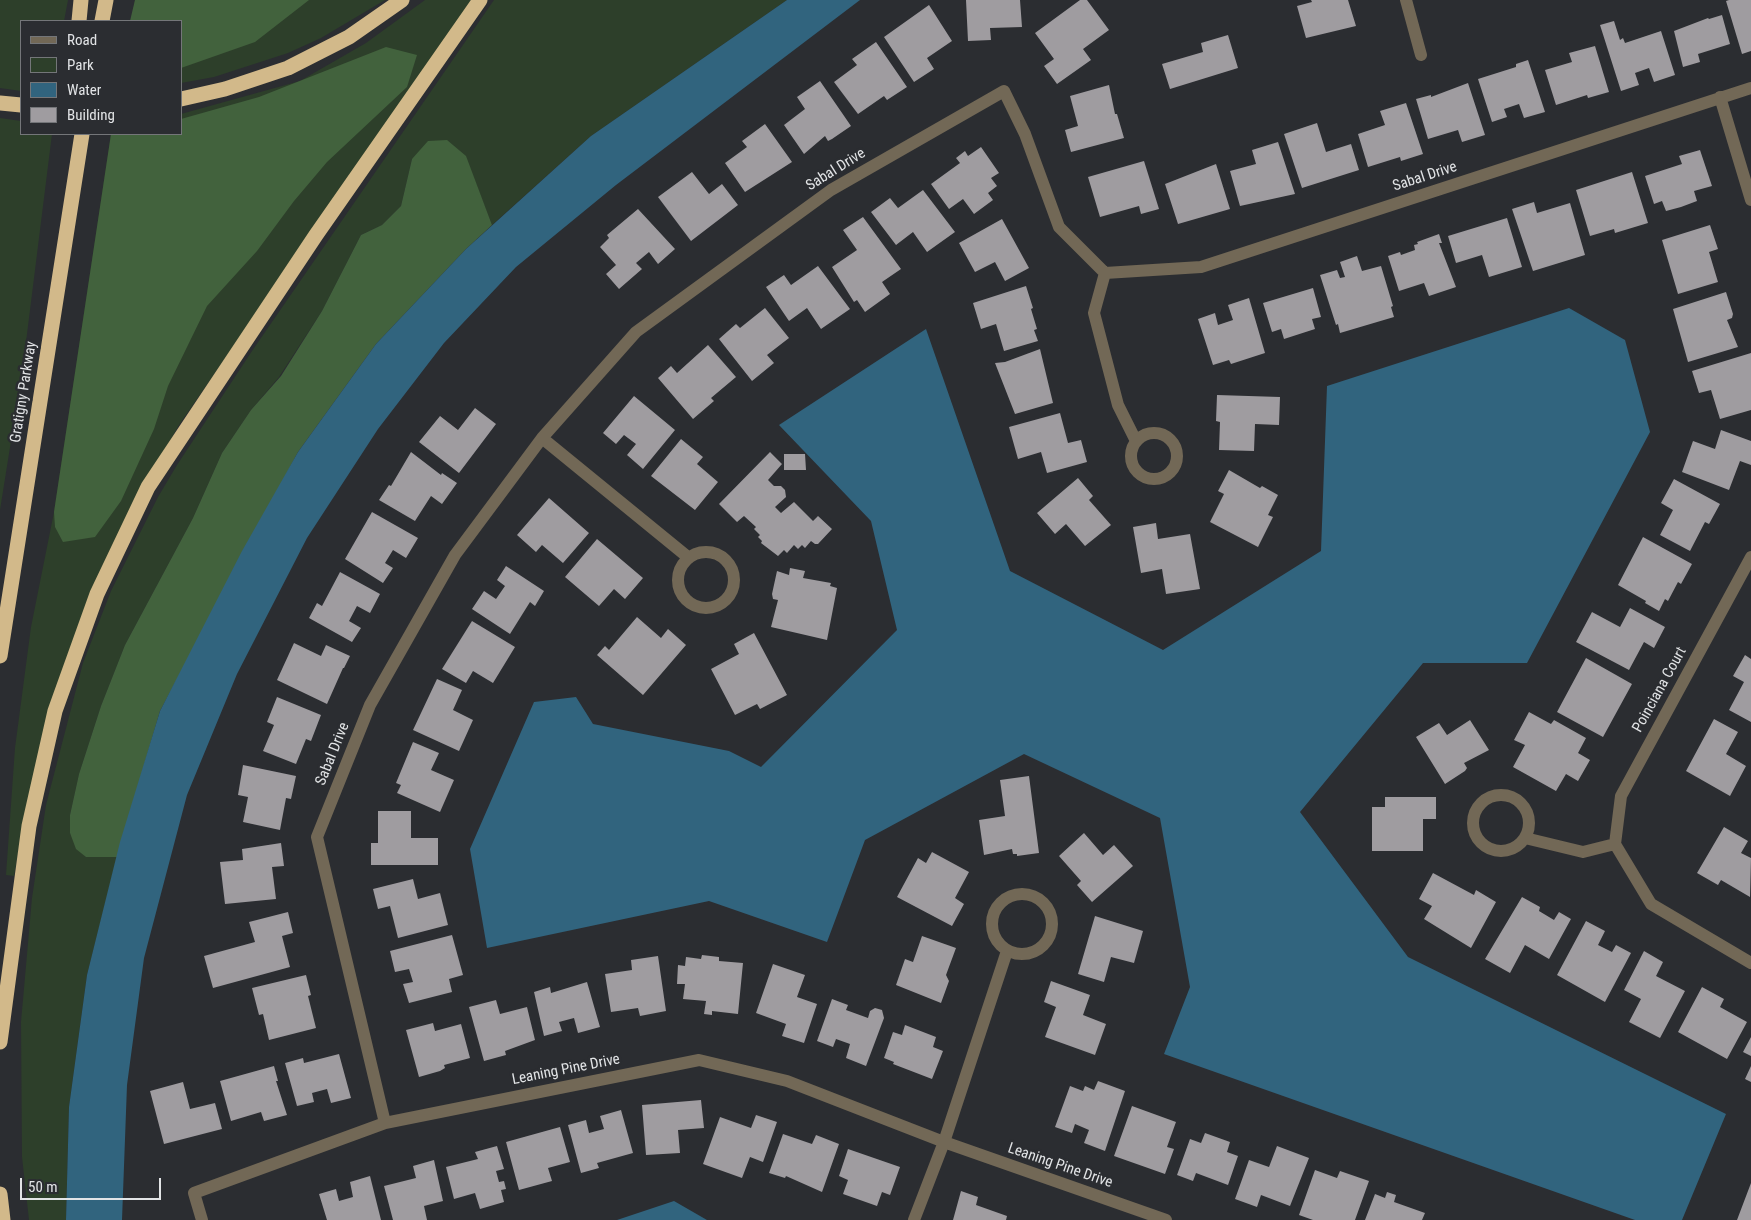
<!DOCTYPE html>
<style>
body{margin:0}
#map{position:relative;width:1751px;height:1220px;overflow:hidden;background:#2b2d31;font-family:"Roboto Condensed",sans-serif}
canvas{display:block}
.legend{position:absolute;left:20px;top:20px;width:162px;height:115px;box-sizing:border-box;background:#2b2d31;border:1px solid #747679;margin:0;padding:6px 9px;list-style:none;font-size:15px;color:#e2e4e6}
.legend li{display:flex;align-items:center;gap:10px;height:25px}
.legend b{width:25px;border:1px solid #747679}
.scale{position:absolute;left:20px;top:1178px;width:141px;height:22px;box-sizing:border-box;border:2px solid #e2e4e6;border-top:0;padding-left:6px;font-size:15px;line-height:18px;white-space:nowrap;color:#e2e4e6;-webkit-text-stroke:4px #2b2d31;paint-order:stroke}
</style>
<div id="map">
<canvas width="1751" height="1220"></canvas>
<ul class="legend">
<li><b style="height:6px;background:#726856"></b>Road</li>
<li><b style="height:14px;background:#2d3f2a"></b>Park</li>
<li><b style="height:14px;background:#31647e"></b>Water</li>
<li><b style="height:14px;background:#9f9ca0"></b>Building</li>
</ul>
<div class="scale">50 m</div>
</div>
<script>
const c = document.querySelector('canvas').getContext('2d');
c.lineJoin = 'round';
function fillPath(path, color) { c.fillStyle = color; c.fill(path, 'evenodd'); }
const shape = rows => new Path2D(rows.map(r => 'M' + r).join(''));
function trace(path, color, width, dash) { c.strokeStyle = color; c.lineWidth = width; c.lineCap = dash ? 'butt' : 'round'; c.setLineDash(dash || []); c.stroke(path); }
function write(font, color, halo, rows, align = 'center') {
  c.font = font + ' "Roboto Condensed",sans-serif'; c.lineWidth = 5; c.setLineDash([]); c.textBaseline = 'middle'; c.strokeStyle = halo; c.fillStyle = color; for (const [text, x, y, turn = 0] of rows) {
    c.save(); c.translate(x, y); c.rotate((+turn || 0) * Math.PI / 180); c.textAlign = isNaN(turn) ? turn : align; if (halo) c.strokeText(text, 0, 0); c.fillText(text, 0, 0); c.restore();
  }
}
fillPath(shape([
 [0,0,68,0,64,21,21,21,21,91,0,88],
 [135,0,385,0,321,38,288,53,214,77,181,83,181,21,131,21],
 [425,0,473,0,179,425,138,496,106,561,23,826,14,876,6,875,15,748,31,627,54,512,111,134,181,134,181,114,300,81,366,43],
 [494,0,787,0,591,136,492,225,465,156,412,159,401,206,382,225,361,235,322,311,279,377,251,410,222,453,193,518,125,645,101,706,79,774,70,815,70,833,86,857,117,857,87,975,69,1107,66,1220,29,1220,22,1157,21,1022,32,898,46,805,83,663,111,591,158,497,177,465,252,351],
 [0,118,21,121,21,134,52,134,23,366,0,510]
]), '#2d3f2a');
fillPath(shape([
 [135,0,309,0,255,42,181,68,181,21,130,21],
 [386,47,417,55,407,87,327,162,294,201,257,251,207,306,168,386,154,429,121,501,95,537,63,542,55,527,54,512,111,134,181,134,181,119,259,97],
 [447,140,466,156,492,225,466,249,376,344,298,452,160,711,117,857,86,857,76,849,70,833,70,815,79,774,101,706,125,645,193,518,222,453,251,410,281,376,322,311,361,235,382,225,401,206,412,159,428,141]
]), '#42623d');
fillPath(shape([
 [787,0,860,0,616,185,516,267,444,343,378,429,307,538,237,674,187,795,144,958,127,1085,122,1220,66,1220,69,1107,87,975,120,842,160,711,242,551,298,452,376,344,466,249,591,136],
 [1569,308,1625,340,1650,432,1527,663,1423,663,1300,812,1408,957,1726,1114,1682,1220,1635,1220,1164,1054,1190,987,1160,818,1024,754,865,840,827,942,709,901,487,948,470,849,534,702,576,697,593,724,729,751,761,767,897,630,871,521,779,425,926,329,1010,571,1163,650,1321,551,1327,386],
 [674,1201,707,1220,617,1220]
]), '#31647e');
fillPath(shape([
 [966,0,1020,0,1022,27,990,28,991,40,968,41],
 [1080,0,1087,0,1109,30,1083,49,1091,60,1057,84,1044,66,1054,59,1035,33],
 [1311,0,1348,0,1356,26,1306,38,1297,6,1312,2],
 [1729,0,1751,0,1751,51,1742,54,1726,1],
 [929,5,952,41,927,58,934,69,914,82,884,37],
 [1722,15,1730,44,1698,54,1700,62,1683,67,1674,31,1708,18,1709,19],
 [1614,21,1620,40,1623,38,1625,43,1661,31,1675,75,1654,82,1649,68,1635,73,1639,85,1621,91,1600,25],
 [1228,35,1238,68,1170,89,1162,64,1203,52,1201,43],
 [876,42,907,87,887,100,884,96,858,114,834,82,857,65,852,59],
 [1595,46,1609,92,1588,98,1587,95,1556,105,1545,70,1572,62,1569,53],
 [1528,60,1545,112,1524,118,1519,104,1504,109,1507,117,1492,122,1478,79,1516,67,1516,64],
 [820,81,851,126,832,139,828,141,825,136,804,154,784,125,805,109,797,97],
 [1468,83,1485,135,1462,142,1458,130,1428,139,1416,99,1431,95,1431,97],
 [1109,85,1115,114,1117,114,1124,138,1071,152,1065,130,1078,126,1070,96],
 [1406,103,1423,154,1401,161,1400,157,1368,167,1358,134,1385,125,1380,111],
 [1317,123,1326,152,1351,144,1359,170,1302,188,1284,134],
 [765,124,792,162,745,192,725,163,747,147,742,141],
 [1278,142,1295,194,1240,206,1230,171,1256,164,1252,150],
 [981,147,999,173,991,178,997,186,988,193,993,200,974,214,963,199,949,209,931,184,960,163,956,158,965,151,968,156],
 [1700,150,1712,186,1694,191,1697,201,1681,207,1666,211,1662,201,1654,204,1645,176,1682,164,1679,156],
 [1144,161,1159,209,1141,214,1139,206,1100,217,1088,177],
 [1216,164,1230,209,1178,224,1165,184],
 [692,172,709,194,722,184,738,205,691,241,658,197],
 [1632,172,1648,223,1615,233,1614,229,1590,236,1576,190],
 [923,190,955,232,927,252,913,232,896,245,871,212,890,198,898,208],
 [1534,202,1537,213,1570,203,1585,255,1533,271,1512,209],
 [638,209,675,249,658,264,649,252,636,263,642,269,619,289,606,274,616,265,600,247,609,238,607,235],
 [863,217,901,269,882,282,890,294,865,312,857,300,854,302,832,267,857,250,843,230],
 [1507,218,1522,267,1489,277,1482,255,1456,263,1448,236],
 [1002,219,1029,268,1005,281,995,262,975,272,959,243],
 [1710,225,1718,249,1709,252,1718,282,1678,294,1662,240],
 [1439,234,1442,243,1439,243,1456,287,1429,296,1424,283,1399,291,1388,256,1400,252,1401,255,1415,250,1414,245,1418,244,1417,242],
 [1357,256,1362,271,1381,266,1393,306,1391,307,1394,317,1340,333,1338,324,1336,325,1320,275,1337,270,1340,278,1345,277,1340,262],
 [818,266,850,309,821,329,807,308,789,321,766,287,784,275,791,285],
 [1026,286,1033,308,1031,309,1037,329,1034,330,1038,341,1004,351,996,324,981,329,973,303],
 [1313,288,1321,317,1312,319,1315,329,1284,339,1281,329,1272,332,1263,303],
 [1726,292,1733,314,1732,318,1727,320,1738,347,1688,362,1673,309],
 [1249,298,1265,353,1231,364,1229,360,1213,365,1198,319,1215,313,1218,325,1233,320,1228,305],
 [765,308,789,338,767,355,774,363,752,381,719,339,736,324,740,328],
 [708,345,736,377,711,398,714,401,693,419,658,378,671,366,677,373],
 [1040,349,1053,403,1015,414,995,363,1005,362],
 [1751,353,1751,410,1720,419,1711,390,1699,393,1692,371],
 [1217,395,1280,397,1279,425,1255,424,1254,451,1219,450,1220,422,1216,421],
 [634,396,675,430,643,469,627,455,636,444,624,435,616,444,603,433],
 [475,408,496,424,459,473,419,442,440,416,458,430],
 [1060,413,1068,443,1081,440,1087,462,1047,473,1041,452,1018,459,1009,427],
 [1721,430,1751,441,1751,465,1740,461,1729,490,1682,472,1693,441,1715,449],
 [681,439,703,457,697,464,718,482,695,510,651,476],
 [411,452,441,475,442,473,457,483,442,504,431,496,415,521,379,500,389,485,391,486],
 [770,452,782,464,768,480,774,486,781,486,785,490,786,497,775,507,781,513,794,502,813,521,818,516,832,529,818,544,815,544,811,541,805,548,802,545,798,549,794,545,787,553,784,550,778,556,761,543,762,541,758,537,760,535,754,529,756,527,744,516,737,522,719,504],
 [784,454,805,454,806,470,784,470],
 [1229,470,1260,488,1262,486,1278,495,1268,515,1273,517,1258,547,1210,522,1224,494,1218,491],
 [1078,478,1093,496,1089,500,1111,525,1085,546,1066,524,1055,534,1037,513],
 [1674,479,1720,504,1709,524,1705,522,1690,551,1660,535,1673,510,1661,503],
 [549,498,589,533,563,563,542,545,536,552,517,535],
 [372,512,418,538,406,558,393,550,385,563,393,568,383,583,345,559],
 [1156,523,1158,539,1190,534,1200,589,1166,594,1162,569,1141,573,1133,527],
 [1643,537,1692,564,1681,584,1678,582,1668,601,1665,599,1659,611,1645,603,1646,601,1618,585],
 [597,539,643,578,625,599,614,589,599,606,565,577],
 [506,566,544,591,535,606,530,602,510,634,472,609,484,591,496,599,505,586,497,580],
 [790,568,805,571,803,578,831,583,830,586,837,588,827,640,771,627,778,600,773,599,772,594,777,571,789,575],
 [340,572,380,594,370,613,357,606,349,621,361,628,352,642,309,618,317,603,322,606],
 [1630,608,1665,627,1654,648,1644,642,1629,670,1576,642,1592,612,1620,627],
 [637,617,661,638,668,629,686,645,643,695,597,655,605,646,609,650],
 [472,621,515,647,493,683,473,671,466,683,442,669],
 [754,633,787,695,760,709,757,704,735,715,711,669,739,654,734,644],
 [294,643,321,656,326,645,350,656,344,668,343,668,327,704,277,680],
 [1745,655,1751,659,1751,722,1729,710,1744,682,1733,676],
 [1586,658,1632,684,1603,737,1557,712],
 [437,679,462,690,453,710,473,720,459,751,413,730],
 [277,697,321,715,311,741,306,739,296,764,263,751,274,725,267,722],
 [1529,712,1551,724,1554,720,1586,738,1578,753,1590,760,1578,781,1566,774,1556,791,1513,767,1525,745,1514,740],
 [1714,719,1738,732,1726,754,1746,766,1730,796,1686,771],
 [1470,720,1489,750,1464,763,1467,768,1465,771,1445,784,1416,737,1439,723,1447,735],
 [413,742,439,753,431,770,454,780,440,812,397,793,401,785,396,783],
 [243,765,296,776,291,799,286,798,280,830,243,822,248,797,238,795],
 [1029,776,1039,853,1017,856,1017,854,1013,854,1012,849,984,855,979,820,1005,816,1000,780],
 [1385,797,1436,797,1436,819,1423,819,1423,851,1372,851,1372,807,1385,807],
 [378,811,411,811,411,838,438,838,438,865,371,865,371,843,378,843],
 [1724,827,1748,841,1741,853,1751,858,1750,897,1721,880,1718,885,1697,873],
 [1084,833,1103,855,1114,845,1133,866,1092,902,1077,885,1081,881,1059,856],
 [281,843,284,866,272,867,276,899,225,904,220,862,243,860,242,849],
 [932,852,969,872,955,898,964,904,952,926,897,897,918,858,926,863],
 [1433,873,1474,895,1476,890,1496,902,1471,948,1424,919,1432,906,1419,899],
 [413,879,418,899,440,893,448,925,398,938,390,906,378,909,373,889],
 [1522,897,1540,907,1539,911,1554,920,1559,912,1571,919,1549,959,1525,945,1510,973,1485,959],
 [288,912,293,933,282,936,290,967,213,988,204,956,255,942,249,922],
 [1095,916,1143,931,1134,963,1111,957,1104,982,1078,974],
 [1586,921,1605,931,1598,945,1612,952,1616,945,1631,953,1605,1002,1557,975],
 [452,935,463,975,449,979,452,992,409,1003,403,984,413,982,409,969,395,972,390,951],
 [922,936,956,948,946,975,949,981,941,1003,896,985,905,959,913,962],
 [1644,951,1663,962,1656,976,1685,991,1660,1038,1629,1022,1641,999,1624,990],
 [702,955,719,957,719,961,743,963,738,1014,712,1011,712,1015,704,1014,706,1001,683,999,685,984,677,984,678,965,685,966,686,957,701,959],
 [658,956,666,1011,640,1016,638,1008,611,1012,605,974,632,970,631,960],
 [773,964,805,975,797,997,817,1004,804,1043,782,1036,786,1024,756,1013],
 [306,975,311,995,308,996,316,1028,269,1040,263,1014,259,1015,252,988],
 [1051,981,1090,995,1083,1015,1106,1024,1095,1055,1045,1037,1056,1007,1044,1002],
 [587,982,600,1027,578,1033,574,1018,559,1022,562,1031,544,1036,534,992,550,987,551,993],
 [1702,987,1724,999,1720,1007,1747,1022,1727,1059,1678,1032],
 [832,999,848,1005,846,1010,868,1018,870,1011,875,1008,882,1010,884,1018,866,1066,846,1058,850,1044,836,1039,833,1047,817,1041],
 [496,1000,500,1014,527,1007,535,1040,505,1051,506,1055,484,1061,469,1007],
 [433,1023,435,1031,461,1024,470,1058,444,1065,445,1068,440,1071,419,1077,406,1030],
 [905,1025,936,1037,933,1047,943,1051,932,1079,893,1064,894,1062,884,1058,893,1032,902,1035],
 [1751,1037,1751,1056,1743,1052],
 [339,1054,351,1098,331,1103,327,1089,312,1093,314,1102,297,1106,285,1063,303,1058,304,1063],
 [274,1066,278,1081,276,1081,287,1115,264,1121,261,1112,231,1121,220,1081],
 [1751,1066,1751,1082,1745,1079],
 [1098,1081,1125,1091,1105,1151,1084,1143,1089,1130,1075,1124,1072,1133,1055,1127,1070,1086,1083,1091,1085,1086,1094,1090],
 [183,1082,190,1109,215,1103,222,1129,164,1144,150,1091],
 [701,1100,704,1128,678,1130,680,1153,646,1155,642,1105],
 [1132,1106,1176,1122,1167,1147,1174,1149,1165,1174,1114,1156],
 [621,1110,633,1153,597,1163,599,1168,581,1173,568,1125,586,1120,589,1133,604,1129,600,1116],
 [756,1115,777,1122,763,1162,750,1157,742,1178,703,1164,720,1117,751,1128],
 [560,1127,570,1162,548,1168,552,1181,519,1190,506,1142],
 [1205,1133,1230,1142,1227,1152,1238,1156,1228,1185,1196,1173,1193,1181,1177,1175,1190,1139,1201,1143],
 [783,1134,812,1144,816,1135,839,1144,822,1192,786,1176,785,1178,769,1173],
 [497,1146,504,1169,496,1171,499,1182,504,1181,506,1189,501,1190,504,1202,480,1209,475,1193,454,1199,446,1167,478,1159,475,1152],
 [1277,1146,1309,1158,1290,1206,1261,1195,1257,1207,1235,1199,1249,1160,1269,1167],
 [848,1149,900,1167,890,1195,882,1192,877,1206,843,1194,848,1180,839,1176],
 [434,1160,443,1201,424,1206,427,1220,393,1220,384,1186,416,1178,413,1166],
 [1315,1170,1337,1178,1340,1171,1369,1181,1355,1220,1313,1220,1299,1215],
 [370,1176,381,1220,327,1220,319,1194,336,1189,339,1201,353,1197,350,1182],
 [1751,1183,1751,1220,1737,1220],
 [961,1191,978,1197,976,1205,1007,1216,1006,1220,953,1220],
 [1387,1192,1396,1195,1394,1202,1425,1213,1422,1220,1365,1220,1375,1194,1385,1198]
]), '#9f9ca0');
trace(shape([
 [1406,0,1421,55],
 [1720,97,1751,200],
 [1105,273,1094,313,1118,405,1136,441],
 '1131 456a23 23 0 1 1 46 0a23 23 0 1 1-46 0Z',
 [542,438,689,558],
 '678 580a28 28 0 1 1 56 0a28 28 0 1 1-56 0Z',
 [1751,557,1621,796,1615,844,1651,904,1751,963],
 '1473 823a28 28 0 1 1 56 0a28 28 0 1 1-56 0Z',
 [1525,838,1583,852,1615,844],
 '992 924a30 30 0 1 1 60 0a30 30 0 1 1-60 0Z',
 [385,1123,317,837,370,705,455,555,542,438,636,332,831,190,1004,91,1025,134,1059,227,1105,273,1201,267,1751,88],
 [202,1220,194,1193,385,1123,699,1060,787,1081,944,1142,1166,1220],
 [914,1220,944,1142,1007,951]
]), '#726856', 12);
trace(shape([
 [79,21,81,0],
 [102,21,106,0],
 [181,99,225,89,288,68,349,37,402,0],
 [0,103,21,105],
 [0,656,82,134],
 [0,1042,29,826,55,711,97,594,148,487,316,235,480,0],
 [0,1194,3,1220]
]), '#d2b98a', 15);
write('15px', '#e2e4e6', '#2b2d31', [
 ["Sabal Drive",836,170,-32],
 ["Sabal Drive",1425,177,-18],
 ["Gratigny Parkway",24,392,-81],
 ["Poinciana Court",1660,690,-61],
 ["Sabal Drive",333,754,-68],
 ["Leaning Pine Drive",566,1070,-11],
 ["Leaning Pine Drive",1060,1166,19]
]);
</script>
